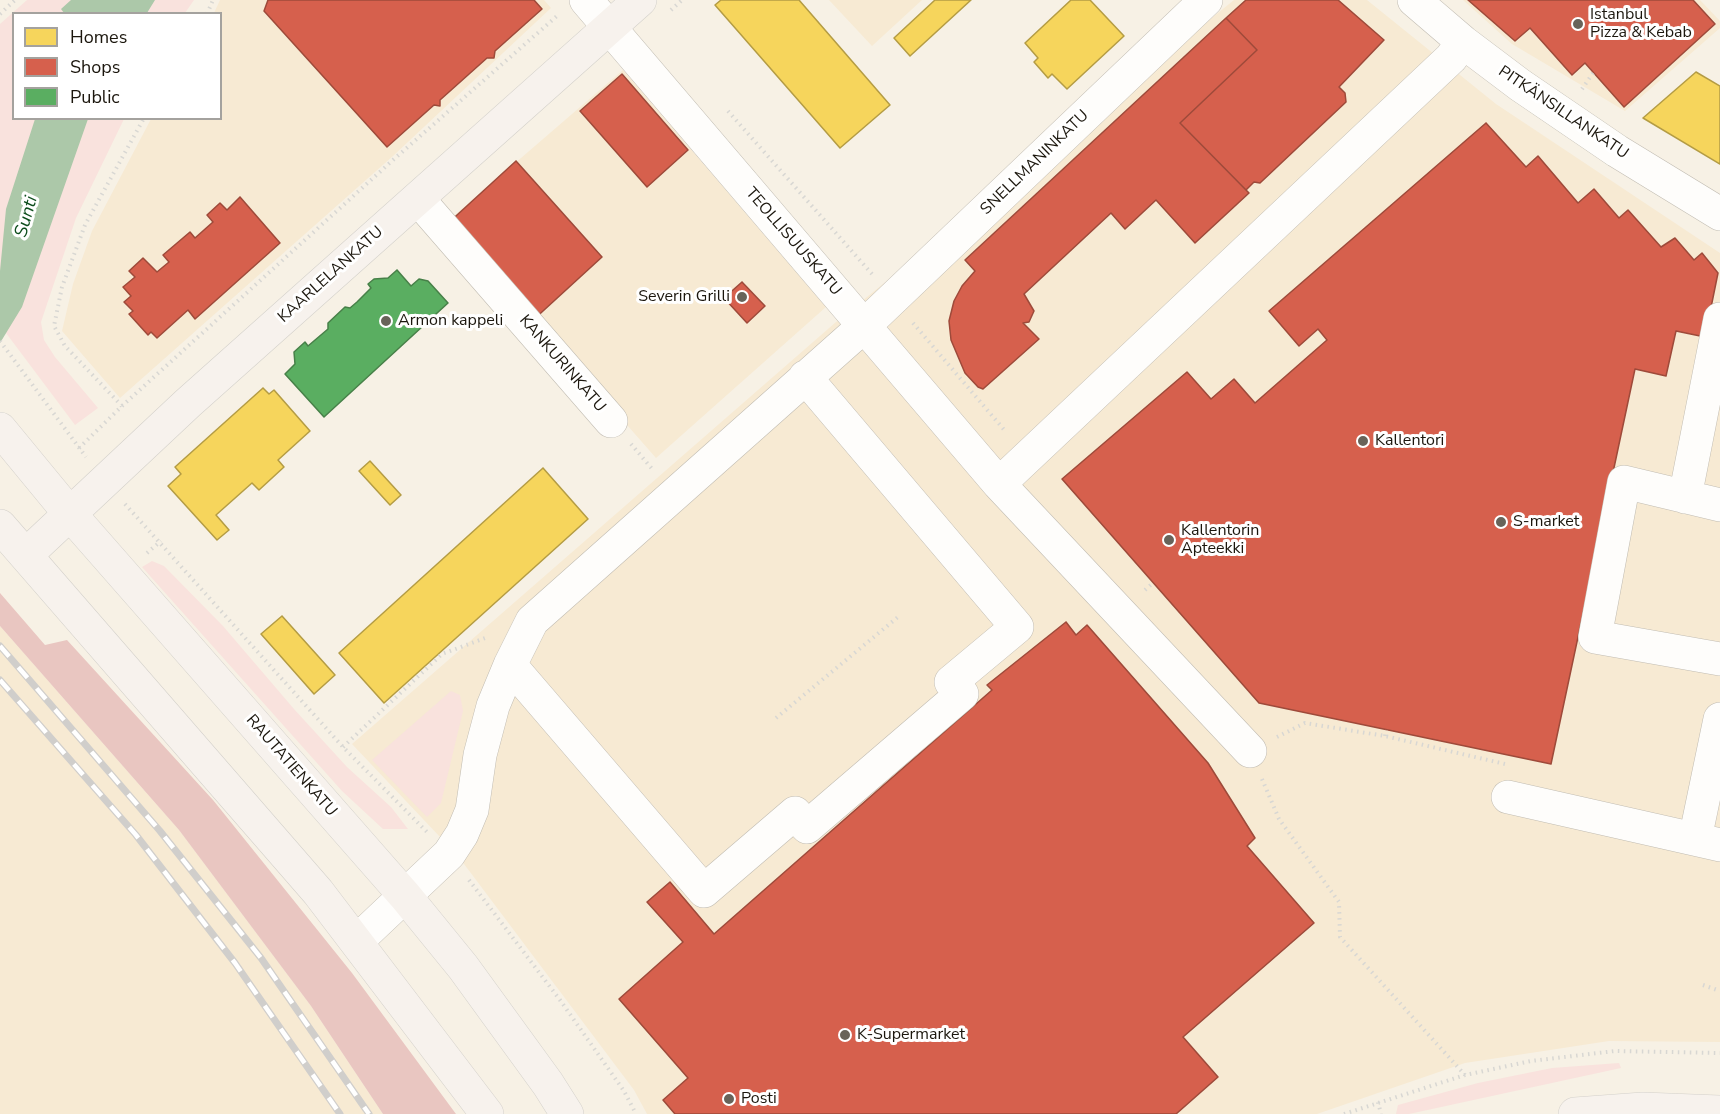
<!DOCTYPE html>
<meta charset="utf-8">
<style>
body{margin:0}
#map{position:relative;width:1720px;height:1114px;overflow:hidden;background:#f7f1e5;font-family:"Nunito Sans",sans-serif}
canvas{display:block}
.legend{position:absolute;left:12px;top:12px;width:210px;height:108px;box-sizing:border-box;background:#fff;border:2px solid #a4a29e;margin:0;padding:8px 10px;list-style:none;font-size:18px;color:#1b160d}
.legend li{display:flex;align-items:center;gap:12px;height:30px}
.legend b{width:30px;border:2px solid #a4a29e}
</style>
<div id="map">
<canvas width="1720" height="1114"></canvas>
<ul class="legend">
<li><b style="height:16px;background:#f6d55c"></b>Homes</li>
<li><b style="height:16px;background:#d6604d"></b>Shops</li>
<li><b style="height:16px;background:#5aae61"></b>Public</li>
</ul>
</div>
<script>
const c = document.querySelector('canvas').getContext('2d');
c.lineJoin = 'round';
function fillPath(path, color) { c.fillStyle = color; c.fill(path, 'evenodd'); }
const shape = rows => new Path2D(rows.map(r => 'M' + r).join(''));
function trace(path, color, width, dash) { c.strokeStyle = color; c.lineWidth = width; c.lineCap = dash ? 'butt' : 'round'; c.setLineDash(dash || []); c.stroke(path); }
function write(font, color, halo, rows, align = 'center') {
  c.font = font + ' "Nunito Sans",sans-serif'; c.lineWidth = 6; c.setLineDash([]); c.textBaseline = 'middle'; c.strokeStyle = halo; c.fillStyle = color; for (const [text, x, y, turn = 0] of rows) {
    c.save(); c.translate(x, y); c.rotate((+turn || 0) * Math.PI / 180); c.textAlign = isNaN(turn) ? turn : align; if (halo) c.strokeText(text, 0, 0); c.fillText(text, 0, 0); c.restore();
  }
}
fillPath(shape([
 [220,0,544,0,551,8,393,156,120,398,62,331,73,284,92,231,151,119,220,118,220,14,214,13],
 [829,0,922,0,872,46],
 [1234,0,1367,0,1496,104,1720,253,1720,1042,1609,1041,1465,1063,1317,1114,647,1114,634,1090,458,856,352,744,836,322],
 [1463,0,1700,0,1720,21,1720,28,1625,111,1512,44],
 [623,70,826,307,656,458,448,221],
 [0,626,179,830,311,1006,383,1114,0,1114]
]), '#f7ead3');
fillPath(shape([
 [27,0,194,0,185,13,14,14,14,118,124,119,76,218,41,322,44,340,55,357,98,408,75,425,0,325,0,24],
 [152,561,164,566,223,626,294,709,347,767,391,807,408,829,383,829,342,791,142,567],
 [451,691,460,695,463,711,441,803,427,817,372,760],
 [1619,1063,1621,1068,1409,1114,1396,1114,1398,1105,1478,1083,1552,1068]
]), '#f9e2dd');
fillPath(shape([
 [0,593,45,645,67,640,213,800,352,973,456,1114,383,1114,311,1006,179,830,0,626]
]), '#e9c6c1');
fillPath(shape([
 [71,0,155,0,147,13,64,13,61,9],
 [35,119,88,119,22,307,0,343,0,271,6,209]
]), '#acc8a9');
const homes = shape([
 [721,0,799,0,890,105,840,148,715,5,721,0],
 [935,0,971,0,910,56,894,38,935,0],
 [1071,0,1090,0,1124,36,1067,89,1052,74,1048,78,1034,62,1038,58,1025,43,1071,0],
 [1696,72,1720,86,1720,164,1643,118,1696,72],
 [263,388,269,394,274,390,310,431,278,460,284,467,259,490,252,483,216,515,229,530,217,540,168,486,181,474,175,467,263,388],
 [370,461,401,495,390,505,359,471,370,461],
 [543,468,588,519,384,703,339,653,543,468],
 [282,616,335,675,314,694,261,634,282,616]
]);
fillPath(homes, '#f6d55c');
trace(homes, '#b49c44', 1.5);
const shops = shape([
 [268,0,534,0,542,9,495,51,494,58,487,58,440,100,440,106,434,105,387,147,264,11,268,0],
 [1246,0,1338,0,1384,40,1339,87,1345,93,1346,102,1260,183,1254,182,1246,190,1180,123,1257,50,1226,18,1246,0],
 [1468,0,1693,0,1715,24,1624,107,1585,63,1572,75,1530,28,1515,41,1468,0],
 [1226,18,1257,50,1180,123,1249,193,1195,243,1156,200,1125,229,1111,213,1024,294,1034,311,1029,322,1023,323,1039,339,983,389,978,387,965,373,951,340,949,321,954,301,962,286,975,271,965,260,1226,18],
 [622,74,688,150,647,187,580,111,622,74],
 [1486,123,1526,167,1538,156,1578,203,1594,189,1619,218,1628,210,1661,247,1675,238,1694,260,1702,253,1718,273,1705,337,1676,331,1666,376,1635,369,1551,764,1259,703,1062,479,1187,372,1211,399,1234,379,1255,403,1327,340,1318,329,1299,346,1269,311,1486,123],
 [516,161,602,257,531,322,445,226,516,161],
 [240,197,280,243,195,319,188,310,157,338,151,332,148,335,129,314,133,311,124,302,131,296,123,287,135,277,129,271,143,258,157,272,169,262,163,255,190,232,195,238,213,222,207,215,220,203,227,210,240,197],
 [742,282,765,306,747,323,724,298,742,282],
 [1066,622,1076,635,1087,625,1208,763,1255,838,1247,846,1314,923,1183,1037,1218,1077,1176,1114,675,1114,663,1100,688,1078,619,999,683,942,647,902,670,882,714,934,992,690,987,685,1066,622]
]);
fillPath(shops, '#d6604d');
trace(shops, '#9e4a3a', 1.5);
const public = shape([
 [397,270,411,286,419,279,428,281,448,303,324,417,285,374,295,364,294,352,305,342,308,346,328,329,328,323,345,307,350,308,357,302,371,288,368,284,374,279,388,278,397,270]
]);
fillPath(public, '#5aae61');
trace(public, '#478048', 1.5);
const minor = shape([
 [586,0,999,484,1250,751],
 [1414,0,1463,42,1520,85,1617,151,1720,214],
 [418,199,611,421],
 [999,484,1451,58,1463,42],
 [1685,497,1720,319],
 [1720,505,1624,482,1595,637,1720,659],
 [510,665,704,891,795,813,807,827,962,694,951,682,1017,627,805,377],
 [1508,797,1720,845],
 [1695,839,1720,719],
 [357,941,449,854,462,834,472,810,480,755,493,706,510,665,532,621,864,326,1206,0]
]);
const major = shape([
 [0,429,70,514,406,897,463,967,548,1084,567,1114],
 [0,526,318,892,487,1114],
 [26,555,188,403,640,0],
 [1575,1114,1643,1109,1720,1112]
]);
trace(minor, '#c1bcb2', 34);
trace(major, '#d3d0ca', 34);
trace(shape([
 [671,10,682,0],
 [0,14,15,0],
 [207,14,213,0],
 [1582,89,1593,73],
 [728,111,872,274],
 [913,323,1006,432],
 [0,341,86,457],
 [122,406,65,346,54,326,62,287,85,225,144,118],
 [631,444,653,470],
 [79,448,122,406,393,160,557,16],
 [125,504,343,747,427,832],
 [147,553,161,541],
 [1145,590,1153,583],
 [776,718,898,617],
 [1385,736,1386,730],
 [1277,737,1305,723,1385,736,1505,764],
 [343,747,442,654,488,637],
 [1262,779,1279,819,1339,902,1340,937,1465,1075],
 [469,880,560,1000,624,1091,636,1114],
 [1703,985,1720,991],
 [1378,1102,1381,1114],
 [1344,1114,1465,1075,1531,1061,1615,1051,1720,1053]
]), '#d8d7d3', 4, [1.5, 4.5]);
trace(minor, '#fefdfb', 33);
trace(major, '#f7f2ed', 33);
const rail = shape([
 [0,646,160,831,261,958,369,1114],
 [0,680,136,835,235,963,340,1114]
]);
trace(rail, '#d0cecb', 7);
trace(rail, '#fff', 4.5, [14]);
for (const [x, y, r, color] of [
 [1578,24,6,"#686359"],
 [742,297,6,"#686359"],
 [386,321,6,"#686359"],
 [1363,441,6,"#686359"],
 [1501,522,6,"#686359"],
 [1169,540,6,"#686359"],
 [845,1035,6,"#686359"],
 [729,1099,6,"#686359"]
]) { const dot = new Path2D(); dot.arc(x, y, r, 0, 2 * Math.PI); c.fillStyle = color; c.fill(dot); trace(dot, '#fff', 2); }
write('16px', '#1b160d', '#fff', [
 ["Istanbul",1590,15],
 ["Pizza & Kebab",1590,33],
 ["Severin Grilli",730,297,"right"],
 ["Armon kappeli",398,321],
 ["Kallentori",1375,441],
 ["S-market",1513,522],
 ["Kallentorin",1181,531],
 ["Apteekki",1181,549],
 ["K-Supermarket",857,1035],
 ["Posti",741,1099]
], 'left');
write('16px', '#1b160d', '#fff', [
 ["PITKÄNSILLANKATU",1563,113,34],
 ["SNELLMANINKATU",1035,163,-44],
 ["TEOLLISUUSKATU",793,242,49],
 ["KAARLELANKATU",331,275,-42],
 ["KANKURINKATU",562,364,49],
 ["RAUTATIENKATU",291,766,49]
]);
write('italic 18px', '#0d4d1c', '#fff', [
 ["Sunti",27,217,-74]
]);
</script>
